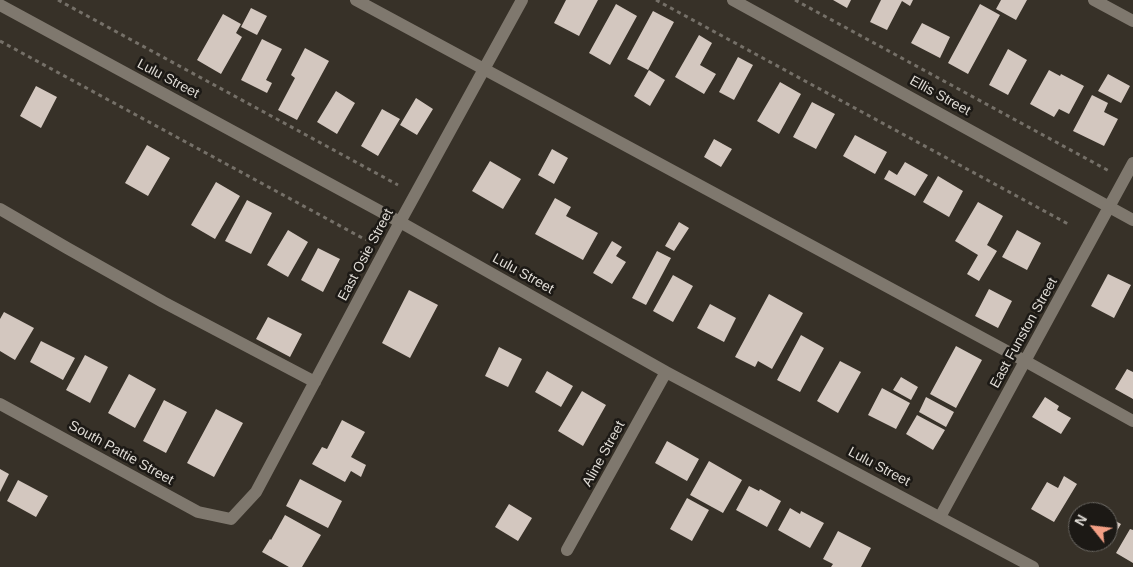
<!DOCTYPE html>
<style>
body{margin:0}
#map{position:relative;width:1133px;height:567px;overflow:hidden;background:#373128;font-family:Arial,sans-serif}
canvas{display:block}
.north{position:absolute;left:1068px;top:502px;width:50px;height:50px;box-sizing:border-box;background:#1c1915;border:1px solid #6a6762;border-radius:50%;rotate:299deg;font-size:14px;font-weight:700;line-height:20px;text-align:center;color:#dfdbd5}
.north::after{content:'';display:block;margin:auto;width:18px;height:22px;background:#f39f85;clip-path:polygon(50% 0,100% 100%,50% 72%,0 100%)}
</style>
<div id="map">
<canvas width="1133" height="567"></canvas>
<div class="north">N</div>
</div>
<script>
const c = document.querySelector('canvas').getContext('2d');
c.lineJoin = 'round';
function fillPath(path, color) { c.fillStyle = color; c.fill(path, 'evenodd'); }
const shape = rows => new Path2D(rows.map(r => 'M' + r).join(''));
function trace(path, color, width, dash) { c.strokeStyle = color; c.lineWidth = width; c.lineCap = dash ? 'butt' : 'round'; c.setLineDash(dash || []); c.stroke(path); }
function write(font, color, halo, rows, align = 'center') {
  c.font = font + ' Arial,sans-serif'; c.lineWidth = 5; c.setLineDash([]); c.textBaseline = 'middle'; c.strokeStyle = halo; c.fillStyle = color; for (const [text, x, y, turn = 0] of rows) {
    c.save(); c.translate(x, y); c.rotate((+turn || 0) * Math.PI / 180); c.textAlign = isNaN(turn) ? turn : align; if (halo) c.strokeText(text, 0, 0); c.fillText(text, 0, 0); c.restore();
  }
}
fillPath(shape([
 [566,0,598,0,579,36,554,23],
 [833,0,851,0,847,8],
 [881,0,913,0,910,6,902,1,887,30,870,22],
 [1001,0,1027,0,1016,20,996,9],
 [616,4,637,16,610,65,589,53],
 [980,4,1000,15,968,74,948,63],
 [251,8,267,16,257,35,241,27],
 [653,11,674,22,648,70,627,59],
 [223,14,241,24,236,33,242,37,221,74,197,60],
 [922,23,950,37,940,58,911,43],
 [699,35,712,43,700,65,716,74,704,94,675,77],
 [262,39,282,49,266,80,272,83,267,93,241,80],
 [305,48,329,61,297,120,278,110,295,78,291,75],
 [1008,49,1027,60,1008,95,989,85],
 [738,57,753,65,734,100,719,92],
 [649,70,665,80,650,106,634,96],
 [1049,70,1060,76,1061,74,1084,86,1069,114,1059,109,1054,117,1030,104],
 [1108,74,1130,86,1121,103,1098,91],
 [780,82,801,94,779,134,757,121],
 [36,86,57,97,41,128,20,116],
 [336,91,355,103,337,134,317,122],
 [1092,95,1108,103,1104,112,1118,119,1104,146,1073,131],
 [416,98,433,109,417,135,400,125],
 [812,102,835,114,816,149,793,137],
 [382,109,400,119,378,156,361,146],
 [855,135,887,152,875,174,843,156],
 [714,139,732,149,721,167,704,157],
 [147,145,170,158,148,196,125,183],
 [552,149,568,158,554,184,538,175],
 [490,161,521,179,503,209,472,191],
 [905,162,928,175,915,196,884,179,889,170,897,175],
 [938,176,963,191,949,217,923,202],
 [216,182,240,196,215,239,191,225],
 [555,198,571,207,566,216,598,233,583,260,535,234],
 [247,200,272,213,251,254,225,241],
 [978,202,1003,216,987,245,997,251,979,281,967,274,978,255,955,241],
 [679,222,689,228,674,251,665,246],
 [288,230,308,242,288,277,267,265],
 [1017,230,1041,243,1027,270,1002,257],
 [612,241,622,247,616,256,626,262,612,284,593,273],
 [318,248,340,259,323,292,301,280],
 [657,251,671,258,646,305,632,298],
 [1108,274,1131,285,1114,318,1091,306],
 [673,275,693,286,673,322,653,311],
 [989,289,1012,301,998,328,975,316],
 [409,290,438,305,410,358,382,343],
 [769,294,803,313,772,369,758,361,755,367,735,357],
 [710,304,736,318,724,342,697,328],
 [4,312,34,328,15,360,0,351,0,319],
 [268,317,302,334,290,357,256,339],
 [801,335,824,348,800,392,777,380],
 [41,341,75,358,63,380,30,362],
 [956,346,982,360,956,408,930,394],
 [499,347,522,359,508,387,485,376],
 [85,355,108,367,90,403,66,390],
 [840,361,861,372,838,413,817,401],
 [1127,369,1133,372,1133,399,1115,389],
 [547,371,573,386,561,407,535,392],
 [129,374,156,389,135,428,108,413],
 [901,377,918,387,911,400,893,390],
 [882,388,910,403,896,429,868,415],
 [582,391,606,405,583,446,558,431],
 [926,397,954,412,946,427,919,412],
 [1045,397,1059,406,1057,410,1071,418,1061,434,1032,417],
 [164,400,187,412,166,453,143,441],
 [216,409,243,423,214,477,187,463],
 [917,415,945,430,933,450,906,434],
 [342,420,365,432,351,457,366,465,361,477,351,471,345,482,312,464,322,447,327,449],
 [667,441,699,459,687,481,655,463],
 [709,461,742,480,723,513,690,495],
 [0,469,9,474,0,492],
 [1064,476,1077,484,1054,522,1031,509,1047,482,1058,488],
 [300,479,342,501,328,528,286,506],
 [18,480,48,496,36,517,7,501],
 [749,486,759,491,760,489,781,501,767,527,736,510],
 [687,498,709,510,692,541,670,529],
 [509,504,532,518,518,541,495,527],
 [790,508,800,514,801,511,824,523,810,548,778,530],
 [285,515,321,535,302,567,289,567,262,552,270,539,271,540],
 [1108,517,1121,524,1108,546,1101,542,1108,542],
 [1130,529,1133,530,1133,563,1116,553],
 [838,531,871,548,861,567,831,567,833,564,823,559]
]), '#d3c7bf');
trace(shape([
 [58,0,398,185],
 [656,0,1070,225],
 [795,0,1111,172],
 [0,41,366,240]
]), '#757068', 3, [4, 4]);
trace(shape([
 [356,0,1025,361,1133,421],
 [733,0,1133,220],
 [1094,0,1133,21],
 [0,5,400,222,666,372,1033,567],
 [0,209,67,248,163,302,315,382],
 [0,404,198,512,231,519,256,492,400,222,522,0],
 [940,517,1133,163],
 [567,550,666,372]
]), '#7f786e', 12);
write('14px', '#dfdbd5', '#1c1915', [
 ["Lulu Street",168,79,28],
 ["Ellis Street",940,96,29],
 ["East Osie Street",366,255,-62],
 ["Lulu Street",523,274,29],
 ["East Funston Street",1024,333,-61],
 ["South Pattie Street",121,453,29],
 ["Aline Street",604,454,-61],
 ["Lulu Street",879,467,28]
]);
</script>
